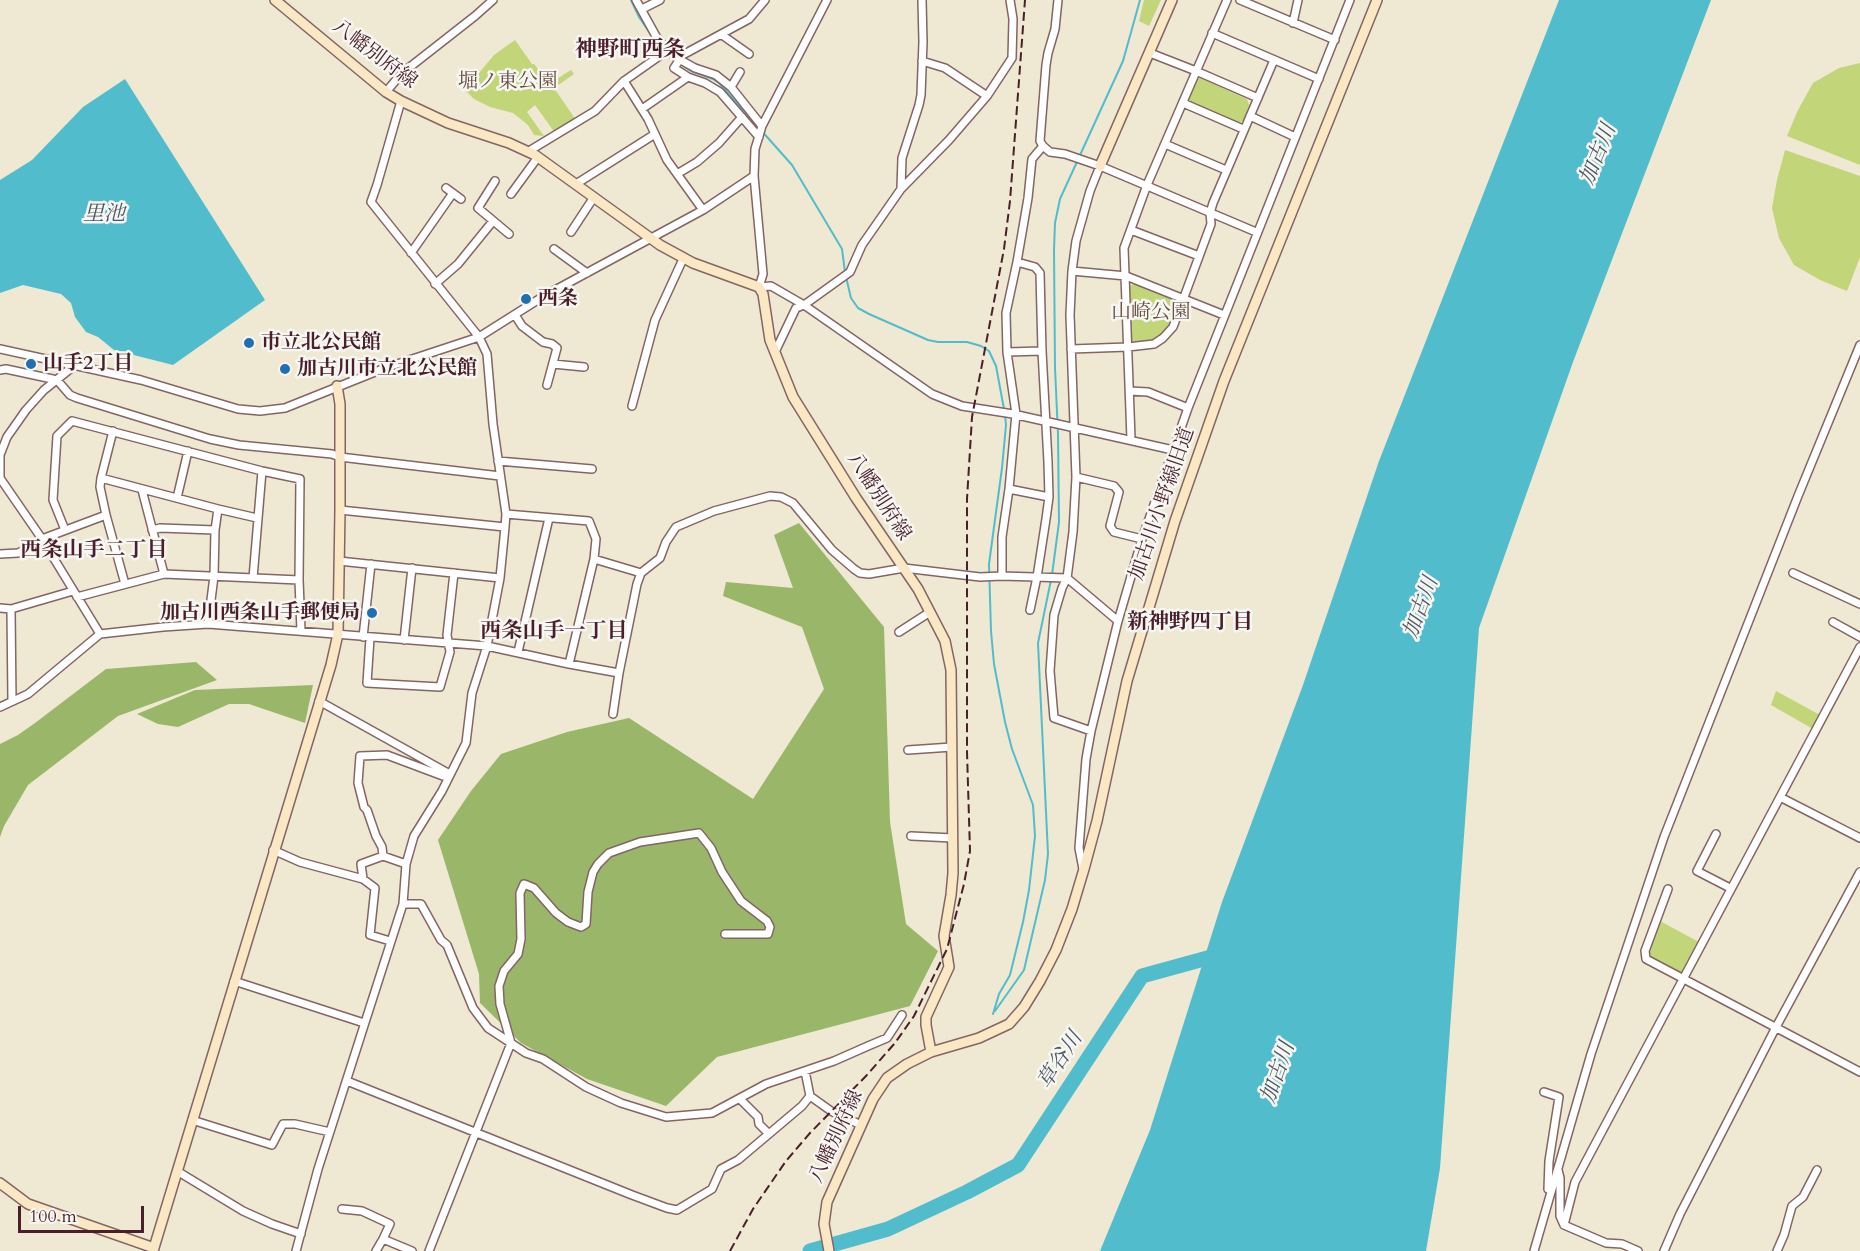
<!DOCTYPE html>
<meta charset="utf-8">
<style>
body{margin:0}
#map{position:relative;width:1860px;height:1251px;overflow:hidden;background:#efe8d2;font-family:Cardo,serif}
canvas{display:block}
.scale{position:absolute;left:18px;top:1206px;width:126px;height:27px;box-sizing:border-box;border:3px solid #4a1f2b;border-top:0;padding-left:8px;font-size:18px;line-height:21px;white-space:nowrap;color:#4a1f2b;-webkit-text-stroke:4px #f6f6f2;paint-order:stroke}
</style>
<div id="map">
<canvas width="1860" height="1251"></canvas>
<div class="scale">100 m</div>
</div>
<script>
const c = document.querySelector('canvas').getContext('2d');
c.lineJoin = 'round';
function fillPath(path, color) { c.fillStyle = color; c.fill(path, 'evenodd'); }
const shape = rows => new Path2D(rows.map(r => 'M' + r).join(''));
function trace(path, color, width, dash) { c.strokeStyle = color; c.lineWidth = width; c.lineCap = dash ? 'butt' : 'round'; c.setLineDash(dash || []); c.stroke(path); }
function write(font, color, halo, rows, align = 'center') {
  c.font = font + ' Cardo,"Noto Serif JP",serif'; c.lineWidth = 5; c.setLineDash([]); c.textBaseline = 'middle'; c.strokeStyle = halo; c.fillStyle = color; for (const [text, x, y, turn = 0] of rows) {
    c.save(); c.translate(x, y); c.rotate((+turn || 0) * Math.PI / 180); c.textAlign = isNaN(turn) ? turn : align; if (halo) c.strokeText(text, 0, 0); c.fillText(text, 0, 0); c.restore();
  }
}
fillPath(shape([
 [1144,0,1161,0,1149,26,1139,21],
 [515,40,532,64,534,64,542,74,544,74,552,82,571,70,574,74,554,88,576,120,555,133,535,105,527,112,544,136,534,135,528,125,513,113,490,107,474,99,465,90,494,55],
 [1860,63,1860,165,1787,136,1798,110,1813,83,1839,68],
 [1200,78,1247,99,1249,105,1244,120,1236,124,1187,103,1185,100,1194,80],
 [1785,150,1860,176,1860,257,1847,291,1820,280,1794,265,1779,238,1772,208,1777,180],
 [1135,284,1175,299,1179,305,1169,328,1165,334,1152,343,1135,344,1131,339,1129,286],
 [1776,691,1820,715,1813,729,1771,705],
 [1658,920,1699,942,1681,975,1648,957,1648,949]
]), '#c2d579');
fillPath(shape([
 [799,523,884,627,890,822,906,924,938,951,910,1006,717,1057,666,1106,587,1079,521,1043,480,1003,479,974,438,840,471,791,501,754,567,732,629,718,753,799,824,689,802,627,723,596,726,582,793,588,774,535],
 [196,662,217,680,118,716,28,785,4,826,0,837,0,744,18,735,35,723,106,669],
 [313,685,305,723,249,704,229,704,178,727,158,724,137,714,195,690]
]), '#99b669');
fillPath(shape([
 [1559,0,1711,0,1573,362,1479,628,1440,1168,1426,1251,1100,1251,1150,1130,1222,902,1303,685,1379,461],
 [125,79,265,300,173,365,114,350,98,337,86,332,75,317,71,303,61,294,23,285,0,293,0,180,32,160,83,107]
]), '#51bdcc');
trace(shape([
 [631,0,639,17,662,51],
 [666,55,691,71,713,79,719,83,792,165,842,249,845,272],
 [846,277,851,298,858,308,869,314,928,340,938,342,967,342,981,346,989,351,996,366,1004,409],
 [1052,575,1059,522,1058,434,1055,368,1054,250,1055,223,1060,199,1123,61,1140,0],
 [995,1011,1024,970,1045,880,1048,854,1038,643,1051,580],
 [993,1014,999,994,1010,975,1023,922,1029,890,1035,836,1033,805,1012,749,1005,722,994,664,991,631,989,564,1002,468,1006,425,1005,415]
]), '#51bdcc', 2);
trace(shape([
 [810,1251,888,1229,967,1192,1018,1165,1142,976,1222,954]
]), '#51bdcc', 15);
const street = shape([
 [636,0,657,38,668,50,677,58,695,68,716,75,731,87,762,126],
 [827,0,762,126,755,149,754,176,763,274,759,287,771,286,804,305,932,394,962,406,1013,414,1173,450],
 [1058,0,1055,29,1048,53,1046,65,1040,141,1043,146,1050,152,1065,154,1100,166,1256,232],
 [1240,0,1335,40],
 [642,9,660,0],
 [1293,23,1298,0],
 [1212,33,1319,79],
 [722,35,749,54],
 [1150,53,1196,71,1258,98],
 [677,58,749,19,765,0],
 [680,59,674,68,688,77,705,83,720,92,759,137],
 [624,81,648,119,667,160,703,210],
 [731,87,740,72],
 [386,92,401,74,475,16,493,0],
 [987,96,1012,58,1013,19,1010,0],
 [1183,103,1243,129],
 [642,109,688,77],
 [1250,116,1295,137],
 [1165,144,1226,170],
 [529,151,595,111,624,81,668,50],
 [677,174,697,162,719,143,742,117],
 [495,181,478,208,509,234],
 [576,184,655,134],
 [446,188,461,199],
 [901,189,902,158,919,105,921,95,923,42,922,0],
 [511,194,538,157],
 [1131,230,1199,256],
 [571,232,594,197],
 [554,249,587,273],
 [411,253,453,193],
 [1017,262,1035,267,1040,273,1042,351,1048,462,1049,497,1046,519,1037,577,1030,610],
 [1072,271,1126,276,1224,315],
 [435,284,458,264,493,221],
 [515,315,522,326,543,342,552,344,557,348,547,385],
 [0,349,141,380,238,409,260,411,285,408,385,368,479,337,544,296,703,210,754,176],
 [1071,349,1128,347,1154,344,1163,338,1173,327,1211,224,1210,213,1213,203,1274,60],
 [775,352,796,308,804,305,850,272,862,245,901,189,949,140,987,96,945,68,922,61],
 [1007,352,1042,351],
 [553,364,584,367],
 [75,365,44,390,26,410,7,437,0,455,0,478,42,539,100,634],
 [0,370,6,369,57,380,70,395,77,398,210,439,239,445,332,454,340,457,500,476],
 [1130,391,1148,392,1188,408],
 [632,406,655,320,683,259],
 [113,431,101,478,100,487,106,515,125,584],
 [1131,439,1124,248,1147,185,1227,0],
 [498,461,592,469],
 [1076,477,1114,486,1119,492,1110,526,1114,532,1142,539],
 [101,478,218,509,257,518],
 [1009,489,1049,497],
 [142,490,164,574],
 [177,498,188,451],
 [340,510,505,527],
 [506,514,589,521,596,539,594,559],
 [65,530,53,500,57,436,72,421,262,471,300,479,299,580,301,631],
 [152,530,160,528,215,530],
 [0,554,18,553,33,546,42,539,106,515],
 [339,561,500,578],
 [1793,573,1860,604],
 [1002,576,1002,537,1009,489,1016,414,1007,352,1006,313,1017,262,1028,198,1032,159,1043,146],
 [253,578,262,471],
 [77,597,164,574,299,580],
 [0,608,11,609,73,591],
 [11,609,12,701],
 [1833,622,1860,637],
 [208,624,214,576,215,530,218,509],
 [899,632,930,612],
 [363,637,371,564],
 [370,638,367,683,440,687,450,652,447,635,454,573],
 [404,640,412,568],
 [518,652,549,518],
 [569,664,594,559,641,573],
 [319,701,448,773],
 [0,707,28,694,100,634,163,627,208,624,487,646,569,664,619,673,637,584,641,573,660,558,666,542,676,527,714,511,770,496,781,497,793,503,832,550,854,569,860,573,869,574,904,568,980,577,1002,576,1067,578,1118,621],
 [613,714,619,673],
 [1091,731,1054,718,1050,671,1054,615,1062,588,1067,578,1073,532,1076,477,1070,315,1072,271,1076,241,1090,191,1100,166],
 [908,750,952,747],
 [1780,797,1860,838],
 [1716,834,1697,871,1730,888],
 [911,836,953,838],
 [273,850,300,862,363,879,375,888,370,935,390,941],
 [383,856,382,847,376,836,367,810,364,807,358,783,360,756,387,755,443,776,445,772],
 [1083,869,1079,848,1086,759,1091,731,1118,621,1142,539,1188,408,1350,0],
 [363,879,361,864,383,856,406,864],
 [1668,889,1645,951,1646,959,1860,1072],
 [403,904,421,904,441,940,447,945,473,1008,488,1028,526,1053,543,1059,586,1087,621,1103,666,1117,712,1113,766,1084,834,1061,868,1046,887,1038,902,1015],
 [234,981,364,1023],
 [347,1081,632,1195,667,1208,677,1210,712,1189,721,1169,738,1160,802,1106,810,1096,805,1071],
 [1544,1092,1559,1097,1549,1161,1548,1189],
 [810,1096,831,1111,861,1125],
 [740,1099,758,1117,759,1124,769,1134],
 [192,1120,272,1145,283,1124,295,1124,330,1132],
 [1558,1170,1560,1178,1560,1216,1564,1225,1606,1243,1622,1244,1638,1251],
 [177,1171,243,1211,272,1224,301,1234],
 [342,1209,362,1211,390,1224,383,1239],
 [1564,1225,1575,1182,1860,647],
 [296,1251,318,1169,403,904,406,864,414,836,442,791,466,743,472,693,487,646,500,578,505,527,506,514,493,424,487,354,479,337,371,202,377,185,401,101],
 [376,1251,383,1239,412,1251],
 [429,1251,511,1043,500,1004,499,986,504,971,518,954,521,939,520,893,524,884,534,888,556,913,568,922,581,927,586,924,588,892,593,872,598,864,609,853,640,842,699,833,711,848,722,872,741,901,767,921,770,927,768,934,725,934],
 [1534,1251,1591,1054,1664,837,1798,496,1860,345],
 [1664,1251,1680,1214,1775,1029,1860,872],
 [1777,1251,1784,1235,1792,1206,1803,1197,1817,1170]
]);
const secondary = shape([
 [275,0,386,92,401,101,448,123,509,143,535,155,660,245,693,263,759,287,763,294,770,340,793,397,856,498,918,589,945,641,951,670,953,873,951,895,944,936,949,967,926,1017,926,1025,931,1052],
 [1100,166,1172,0],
 [0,1183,28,1204,154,1248],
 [153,1251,331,665,338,634,340,510,340,404,337,386],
 [829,1251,824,1224,827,1202,873,1099,887,1078,907,1064,931,1052,979,1038,1009,1024,1024,1007,1040,981,1056,950,1072,909,1084,869,1097,821,1127,681,1175,521,1224,381,1377,0]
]);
trace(street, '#846565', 10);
trace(secondary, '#846565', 12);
trace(street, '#fff', 7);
trace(secondary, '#fae7c3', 9);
trace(shape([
 [730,1251,753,1209,786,1161,810,1133,866,1076,895,1043,914,1016,947,949,964,884,970,851,967,752,967,499,972,417,1004,249,1010,201,1025,0]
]), '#4a1f2b', 2, [9, 4.5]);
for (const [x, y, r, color] of [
 [526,299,6,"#1f6fb2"],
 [249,343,6,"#1f6fb2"],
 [31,364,6,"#1f6fb2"],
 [285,369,6,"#1f6fb2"],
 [372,613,6,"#1f6fb2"]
]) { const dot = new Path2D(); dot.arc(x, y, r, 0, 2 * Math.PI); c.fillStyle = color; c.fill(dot); trace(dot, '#f6f6f2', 2); }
write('20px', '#4a1f2b', '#f6f6f2', [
 ["八幡別府線",374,55,37],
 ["八幡別府線",878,497,57],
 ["加古川小野線旧道",1163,504,-71],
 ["八幡別府線",837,1137,-65]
]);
write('20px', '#684c3e', '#f6f6f2', [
 ["堀ノ東公園",508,82],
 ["山崎公園",1151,313]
]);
write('bold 20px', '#4a1f2b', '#f6f6f2', [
 ["西条",538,299],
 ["市立北公民館",261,343],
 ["山手2丁目",43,364],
 ["加古川市立北公民館",297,369],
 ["加古川西条山手郵便局",360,613,"right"]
], 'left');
write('italic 21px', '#4c5663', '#f6f6f2', [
 ["加古川",1599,155,-68],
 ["里池",104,215],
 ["加古川",1422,608,-70],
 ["草谷川",1061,1061,-57],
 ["加古川",1279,1073,-71]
]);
write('bold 21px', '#4a1f2b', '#f6f6f2', [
 ["西条山手二丁目",94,551],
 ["新神野四丁目",1190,623],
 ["西条山手一丁目",554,632]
]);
write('bold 22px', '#4a1f2b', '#f6f6f2', [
 ["神野町西条",630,51]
]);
</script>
